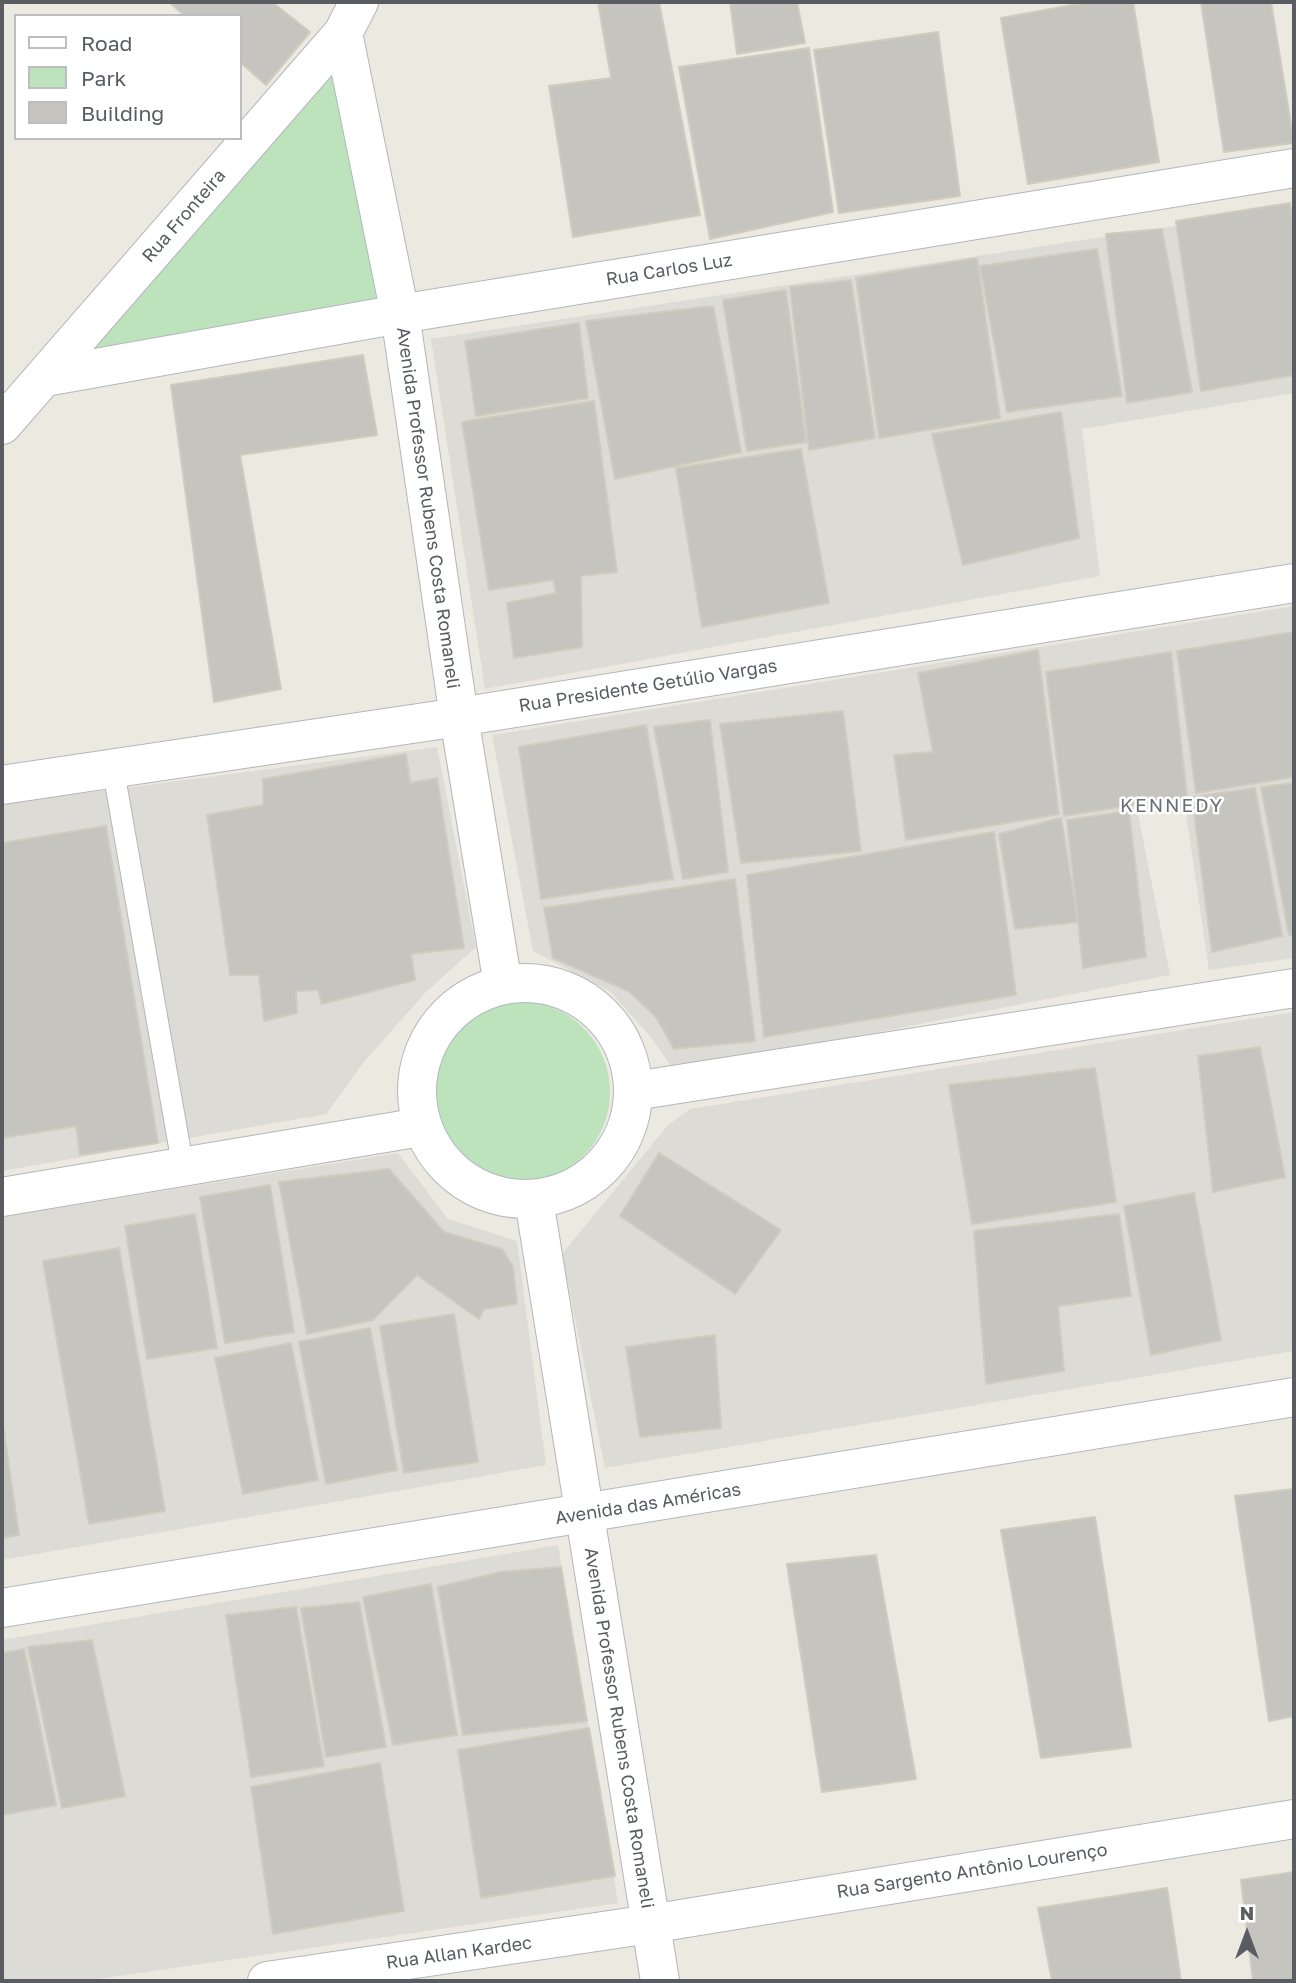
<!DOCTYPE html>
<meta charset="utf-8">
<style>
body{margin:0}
#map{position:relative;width:1296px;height:1983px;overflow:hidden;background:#ece9e0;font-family:"Golos Text",sans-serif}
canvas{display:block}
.frame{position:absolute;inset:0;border:4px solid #595d61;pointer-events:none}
.legend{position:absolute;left:14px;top:14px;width:228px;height:126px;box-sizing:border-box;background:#fff;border:2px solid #bdbec0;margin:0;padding:9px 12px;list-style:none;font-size:21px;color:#595d61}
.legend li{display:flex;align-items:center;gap:14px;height:35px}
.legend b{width:35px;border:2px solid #bdbec0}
.north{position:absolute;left:1212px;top:1899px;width:70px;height:70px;-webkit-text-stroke:5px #fff;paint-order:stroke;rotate:0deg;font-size:19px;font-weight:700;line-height:28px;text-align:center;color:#595d61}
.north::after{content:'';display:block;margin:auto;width:24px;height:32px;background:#595d61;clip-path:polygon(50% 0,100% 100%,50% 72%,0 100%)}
</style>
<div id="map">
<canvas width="1296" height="1983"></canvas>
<div class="frame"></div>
<ul class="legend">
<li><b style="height:9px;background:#fff"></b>Road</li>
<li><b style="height:19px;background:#bde3bd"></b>Park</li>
<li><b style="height:19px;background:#c6c4be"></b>Building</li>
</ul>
<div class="north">N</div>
</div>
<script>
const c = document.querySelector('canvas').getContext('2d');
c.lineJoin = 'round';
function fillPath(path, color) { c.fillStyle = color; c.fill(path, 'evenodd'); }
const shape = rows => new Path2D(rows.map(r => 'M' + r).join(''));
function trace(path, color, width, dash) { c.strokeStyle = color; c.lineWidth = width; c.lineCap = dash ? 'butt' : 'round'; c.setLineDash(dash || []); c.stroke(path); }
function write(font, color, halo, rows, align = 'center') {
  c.font = font + ' "Golos Text",sans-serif'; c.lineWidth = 5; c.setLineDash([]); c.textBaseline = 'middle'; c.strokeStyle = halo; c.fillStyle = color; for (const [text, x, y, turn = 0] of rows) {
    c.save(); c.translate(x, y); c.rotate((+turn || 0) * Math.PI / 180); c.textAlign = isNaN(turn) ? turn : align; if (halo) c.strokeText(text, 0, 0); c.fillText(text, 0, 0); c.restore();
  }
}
fillPath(shape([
 [1294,208,1294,393,1082,429,1100,576,485,689,431,339],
 [1294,606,1294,958,1209,970,1185,807,1137,809,1170,975,675,1072,653,1040,611,992,533,951,492,735],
 [437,747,476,947,426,992,363,1063,326,1114,2,1171,2,804],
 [1294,1012,1294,1351,605,1468,562,1254,668,1125,690,1109],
 [398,1153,448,1219,517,1241,546,1465,2,1560,2,1217],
 [558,1545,618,1903,85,1981,2,1981,2,1640]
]), '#dddbd5');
fillPath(shape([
 [343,33,400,314,45,377],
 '428 1092a91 91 0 1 1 182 0a91 91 0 1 1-182 0Z'
]), '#bde3bd');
const building = shape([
 [169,2,272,2,310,32,266,85,240,62,240,16,185,16,169,2],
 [598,2,659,2,700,215,573,237,549,86,611,78,598,2],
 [730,2,797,2,805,43,737,54,730,2],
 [1089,2,1133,2,1159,162,1028,184,1001,18,1089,2],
 [1201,2,1271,2,1294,143,1224,152,1201,2],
 [938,32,960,196,839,213,814,50,938,32],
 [809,48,833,212,710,239,679,67,809,48],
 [1290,203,1294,233,1294,375,1201,391,1176,221,1290,203],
 [1162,229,1192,392,1127,403,1106,234,1162,229],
 [1097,249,1122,396,1007,412,980,266,1097,249],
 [977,258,1000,418,879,438,856,278,977,258],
 [851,280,875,438,809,450,790,287,851,280],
 [786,290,806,442,747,451,723,300,786,290],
 [713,306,741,452,615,479,586,321,713,306],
 [579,323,588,398,476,416,465,341,579,323],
 [363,355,377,435,240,455,281,689,214,702,171,385,363,355],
 [594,401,617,572,581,576,582,647,514,658,507,603,556,593,553,580,489,590,462,422,594,401],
 [1061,412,1079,538,963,565,932,434,1061,412],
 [801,449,829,603,702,627,676,468,801,449],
 [1294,632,1294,777,1196,793,1177,651,1294,632],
 [1038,650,1059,814,906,840,894,755,933,752,918,673,1038,650],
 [1171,652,1187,796,1064,816,1046,672,1171,652],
 [843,711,861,851,741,863,720,724,843,711],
 [710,720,728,872,683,879,654,727,710,720],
 [646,725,673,879,541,899,519,747,646,725],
 [406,754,410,783,437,778,464,948,411,954,415,980,322,1004,318,990,296,991,297,1013,264,1021,259,975,230,975,207,815,263,805,263,779,406,754],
 [1294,783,1294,934,1289,935,1261,787,1294,783],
 [1255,788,1282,936,1212,952,1192,797,1255,788],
 [1129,811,1146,957,1083,968,1067,820,1129,811],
 [1061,818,1078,922,1015,929,999,834,1061,818],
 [106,826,158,1143,80,1155,76,1126,2,1138,2,843,106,826],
 [994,832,1016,995,764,1037,747,875,994,832],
 [735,879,755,1041,674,1049,656,1017,630,992,553,958,544,908,735,879],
 [1260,1047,1285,1177,1213,1192,1198,1056,1260,1047],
 [1095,1068,1116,1202,972,1224,949,1085,1095,1068],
 [659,1153,781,1230,735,1294,620,1216,659,1153],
 [389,1169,444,1232,502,1249,513,1267,517,1304,484,1309,479,1319,417,1275,373,1320,307,1334,279,1182,389,1169],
 [270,1185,294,1332,225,1343,200,1197,270,1185],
 [1194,1193,1221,1340,1151,1355,1124,1206,1194,1193],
 [195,1214,217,1348,147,1359,125,1226,195,1214],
 [1119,1214,1131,1296,1058,1306,1064,1371,986,1384,974,1231,1119,1214],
 [119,1248,165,1511,89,1524,43,1261,119,1248],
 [454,1314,478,1462,404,1473,380,1326,454,1314],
 [370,1328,397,1470,326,1484,299,1342,370,1328],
 [715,1335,721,1428,640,1437,626,1347,715,1335],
 [291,1343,318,1480,243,1494,215,1358,291,1343],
 [2,1418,19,1535,2,1538,2,1418],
 [1294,1489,1294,1716,1269,1721,1235,1496,1294,1489],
 [1095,1517,1131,1747,1041,1758,1001,1530,1095,1517],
 [876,1555,916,1779,822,1792,787,1564,876,1555],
 [561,1567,587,1721,463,1735,438,1587,500,1572,561,1567],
 [431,1584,457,1735,393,1745,363,1597,431,1584],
 [359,1602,386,1747,326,1757,301,1608,359,1602],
 [296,1607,324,1766,251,1777,226,1615,296,1607],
 [92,1640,125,1796,62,1808,28,1647,92,1640],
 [24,1649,56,1805,2,1815,2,1653,24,1649],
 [589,1728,615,1876,481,1898,458,1750,589,1728],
 [380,1763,404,1911,273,1934,251,1787,380,1763],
 [1294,1872,1294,1981,1253,1981,1241,1880,1294,1872],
 [1167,1888,1181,1981,1052,1981,1038,1908,1167,1888]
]);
fillPath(building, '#c6c4be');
trace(building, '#d0cbbf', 2);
const service = shape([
 [113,768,183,1167]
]);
const minor = shape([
 [343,33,400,314,459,717,503,985],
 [45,377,400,314,1294,168],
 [2,425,343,33,359,2],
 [2,785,459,717,1294,583],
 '417 1091a108 108 0 1 1 216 0a108 108 0 1 1-216 0Z',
 [634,1091,1294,988],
 [2,1197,421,1127],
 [534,1200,660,1981],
 [267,1981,650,1924,1294,1819]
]);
const secondary = shape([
 [2,1608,1294,1397]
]);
trace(service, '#b3b7bb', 23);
trace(minor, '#b3b7bb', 40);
trace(secondary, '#b4b8bd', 40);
trace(service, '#fff', 21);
trace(minor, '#fff', 38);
trace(secondary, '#fff', 38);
write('18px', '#595d61', '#fff', [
 ["Rua Fronteira",184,216,-49],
 ["Rua Carlos Luz",669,270,-9],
 ["Avenida Professor Rubens Costa Romaneli",428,508,82],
 ["Rua Presidente Getúlio Vargas",648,686,-9],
 ["Avenida das Américas",648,1504,-9],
 ["Avenida Professor Rubens Costa Romaneli",619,1728,81],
 ["Rua Sargento Antônio Lourenço",972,1871,-9],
 ["Rua Allan Kardec",459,1953,-8]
]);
c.letterSpacing = '2px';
write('19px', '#6a6f73', '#fff', [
 ["KENNEDY",1172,806]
]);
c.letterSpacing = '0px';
</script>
